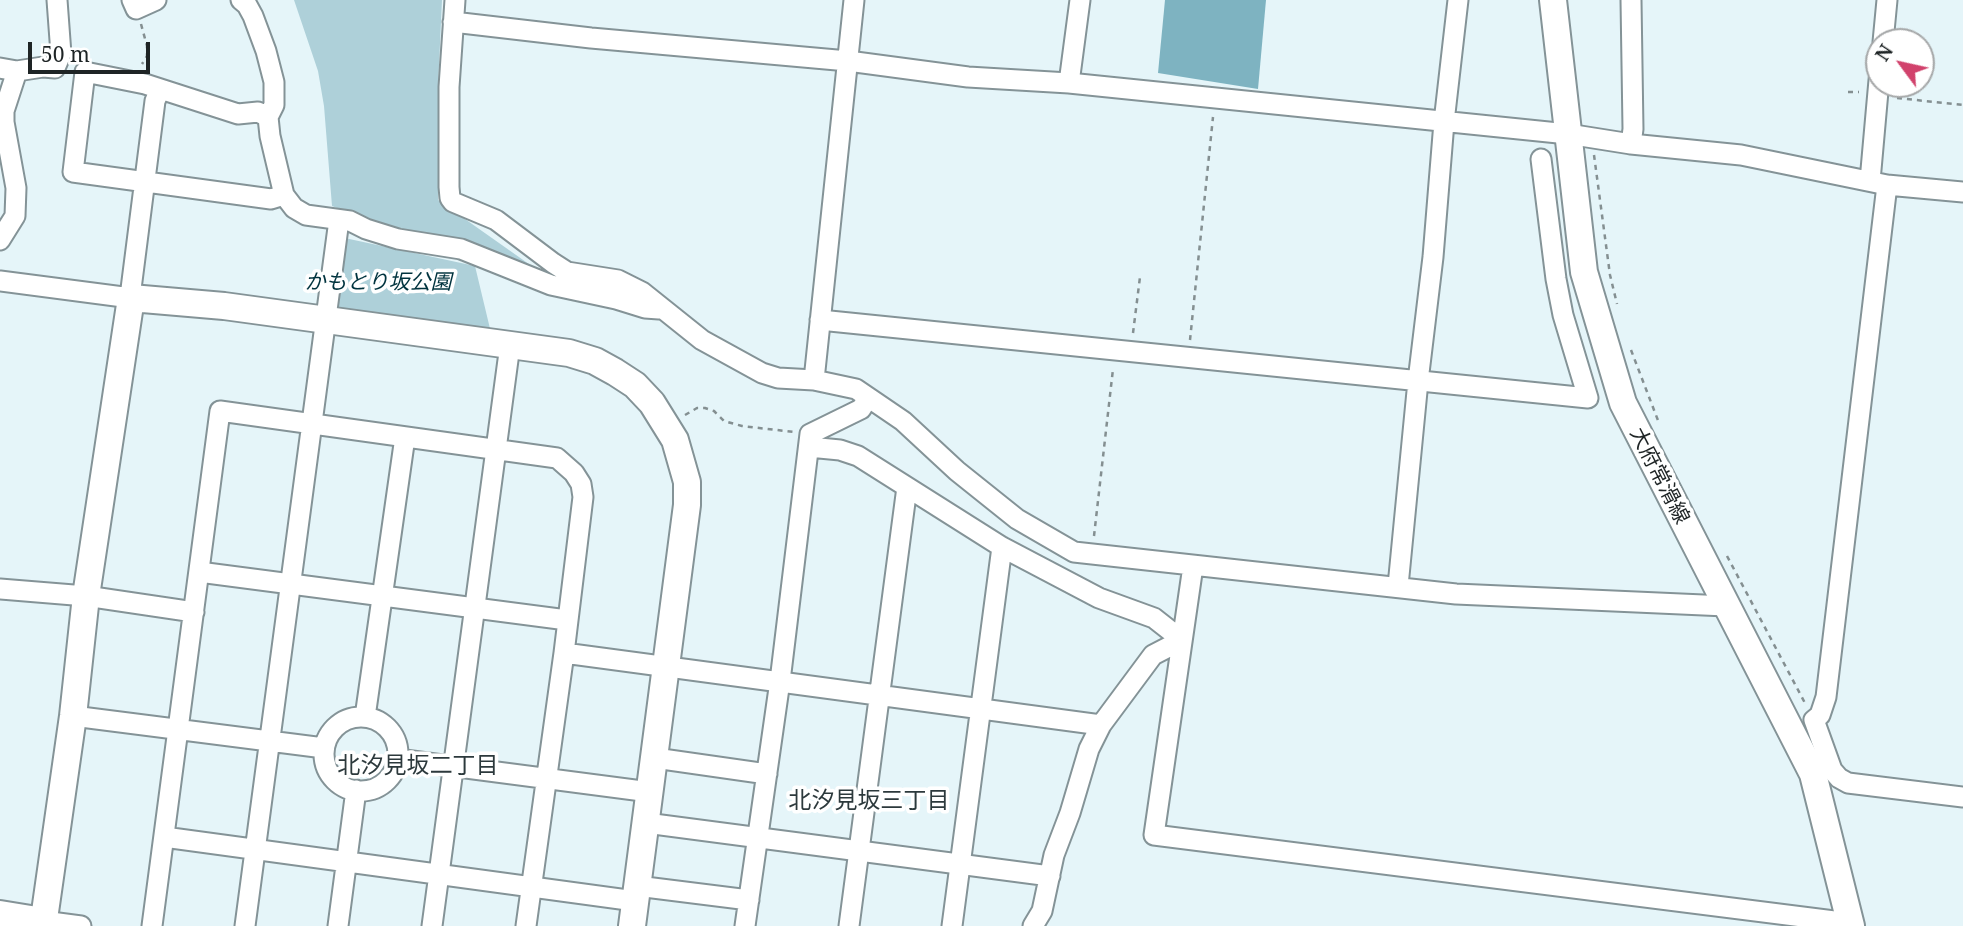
<!DOCTYPE html>
<meta charset="utf-8">
<style>
body{margin:0}
#map{position:relative;width:1963px;height:926px;overflow:hidden;background:#e5f5f9;font-family:"Noto Serif",serif}
canvas{display:block}
.north{position:absolute;left:1865px;top:28px;width:70px;height:70px;box-sizing:border-box;background:#fff;border:2px solid #a5a7a8;border-radius:50%;rotate:303deg;font-size:19px;font-weight:700;line-height:28px;text-align:center;color:#1e2425}
.north::after{content:'';display:block;margin:auto;width:24px;height:32px;background:#d1426c;clip-path:polygon(50% 0,100% 100%,50% 72%,0 100%)}
.scale{position:absolute;left:28px;top:42px;width:122px;height:32px;box-sizing:border-box;border:4px solid #1e2425;border-top:0;padding-left:9px;font-size:21px;line-height:24px;white-space:nowrap;color:#1e2425;-webkit-text-stroke:5px #fff;paint-order:stroke}
</style>
<div id="map">
<canvas width="1963" height="926"></canvas>
<div class="north">N</div>
<div class="scale">50 m</div>
</div>
<script>
const c = document.querySelector('canvas').getContext('2d');
c.lineJoin = 'round';
function fillPath(path, color) { c.fillStyle = color; c.fill(path, 'evenodd'); }
const shape = rows => new Path2D(rows.map(r => 'M' + r).join(''));
function trace(path, color, width, dash) { c.strokeStyle = color; c.lineWidth = width; c.lineCap = dash ? 'butt' : 'round'; c.setLineDash(dash || []); c.stroke(path); }
function write(font, color, halo, rows, align = 'center') {
  c.font = font + ' "Noto Serif","Noto Sans JP",serif'; c.lineWidth = 7; c.setLineDash([]); c.textBaseline = 'middle'; c.strokeStyle = halo; c.fillStyle = color; for (const [text, x, y, turn = 0] of rows) {
    c.save(); c.translate(x, y); c.rotate((+turn || 0) * Math.PI / 180); c.textAlign = isNaN(turn) ? turn : align; if (halo) c.strokeText(text, 0, 0); c.fillText(text, 0, 0); c.restore();
  }
}
fillPath(shape([
 [294,0,442,0,438,87,438,200,543,274,475,246,371,222,332,206,324,106,318,71],
 [340,237,475,266,492,337,332,313]
]), '#aed0d9');
fillPath(shape([
 [1165,0,1266,0,1258,89,1158,73]
]), '#7eb3c1');
const street = shape([
 [132,0,136,9,156,0],
 [241,0,247,5,253,16,266,51,274,82,274,105,268,117,270,136,284,195,294,208,306,215,350,221,366,229,398,239,461,249,551,285,616,299,645,308,659,309],
 [455,0,449,87,449,187,450,198,453,202,496,220,553,263,567,272,618,280,642,292,702,340,762,373,778,378,814,380,856,389,903,421,957,471,1017,519,1074,552,1456,594,1726,606],
 [1631,0,1633,129,1631,144],
 [453,22,591,38,848,61,968,77,1069,83,1568,134,1631,144,1741,155,1887,185,1963,192],
 [1883,42,1887,0],
 [0,68,17,71,43,67,55,68,61,54,57,0],
 [1069,83,1080,0],
 [268,117,258,112,238,114,145,84,85,72,73,172,271,199,284,195],
 [1870,181,1879,80],
 [1887,185,1826,697,1820,715,1814,720,1832,770,1839,778,1848,783,1963,797],
 [0,240,15,216,16,188,4,122,4,111,17,71],
 [0,281,131,298,131,289,155,101,160,89],
 [820,320,1588,398,1563,315,1556,279,1541,159],
 [814,380,854,0],
 [809,447,840,450,858,456,1002,547,1099,598,1154,618,1182,640,1153,655,1101,725,1089,749,1070,813,1054,855,1042,911,1033,926],
 [1193,566,1154,835,1850,923],
 [199,572,567,620],
 [1398,586,1418,381,1433,257,1444,122,1458,0],
 [0,589,86,596,194,612],
 [564,653,1101,725],
 [73,716,324,748],
 [365,717,405,437],
 '324 754a37 37 0 1 1 74 0a37 37 0 1 1-74 0Z',
 [655,758,767,774],
 [397,759,650,792],
 [646,823,1050,876],
 [164,837,635,901],
 [637,886,749,900],
 [43,921,81,926],
 [152,926,220,411,557,458,574,473,581,484,583,497,564,653,526,926],
 [245,926,339,220],
 [338,926,356,790],
 [432,926,510,345],
 [745,926,780,681,810,434,861,409,868,398],
 [849,926,907,487],
 [952,926,1002,547]
]);
const secondary = shape([
 [1553,0,1584,272,1623,403,1813,774,1851,926],
 [0,914,43,921],
 [43,926,73,716,86,596,131,298,224,306,569,353,595,361,615,372,635,385,652,403,675,440,687,482,687,505,632,926]
]);
trace(street, '#849397', 23);
trace(secondary, '#849397', 30);
trace(shape([
 [141,24,147,46,147,56,142,64],
 [1848,92,1859,92],
 [1897,98,1963,105],
 [1594,155,1610,275,1617,304],
 [1133,333,1140,277],
 [1190,340,1213,117],
 [1631,350,1659,423],
 [685,415,697,408,705,408,714,411,724,421,742,426,794,432],
 [1094,536,1113,369],
 [1727,556,1806,705]
]), '#848f91', 2.5, [5, 5]);
trace(street, '#fff', 19);
trace(secondary, '#fff', 26);
write('italic 21px', '#00333e', '#fff', [
 ["かもとり坂公園",378,283]
]);
write('21px', '#1e2425', '#fff', [
 ["大府常滑線",1659,476,63]
]);
write('23px', '#2c393c', '#fff', [
 ["北汐見坂二丁目",418,766],
 ["北汐見坂三丁目",869,801]
]);
</script>
